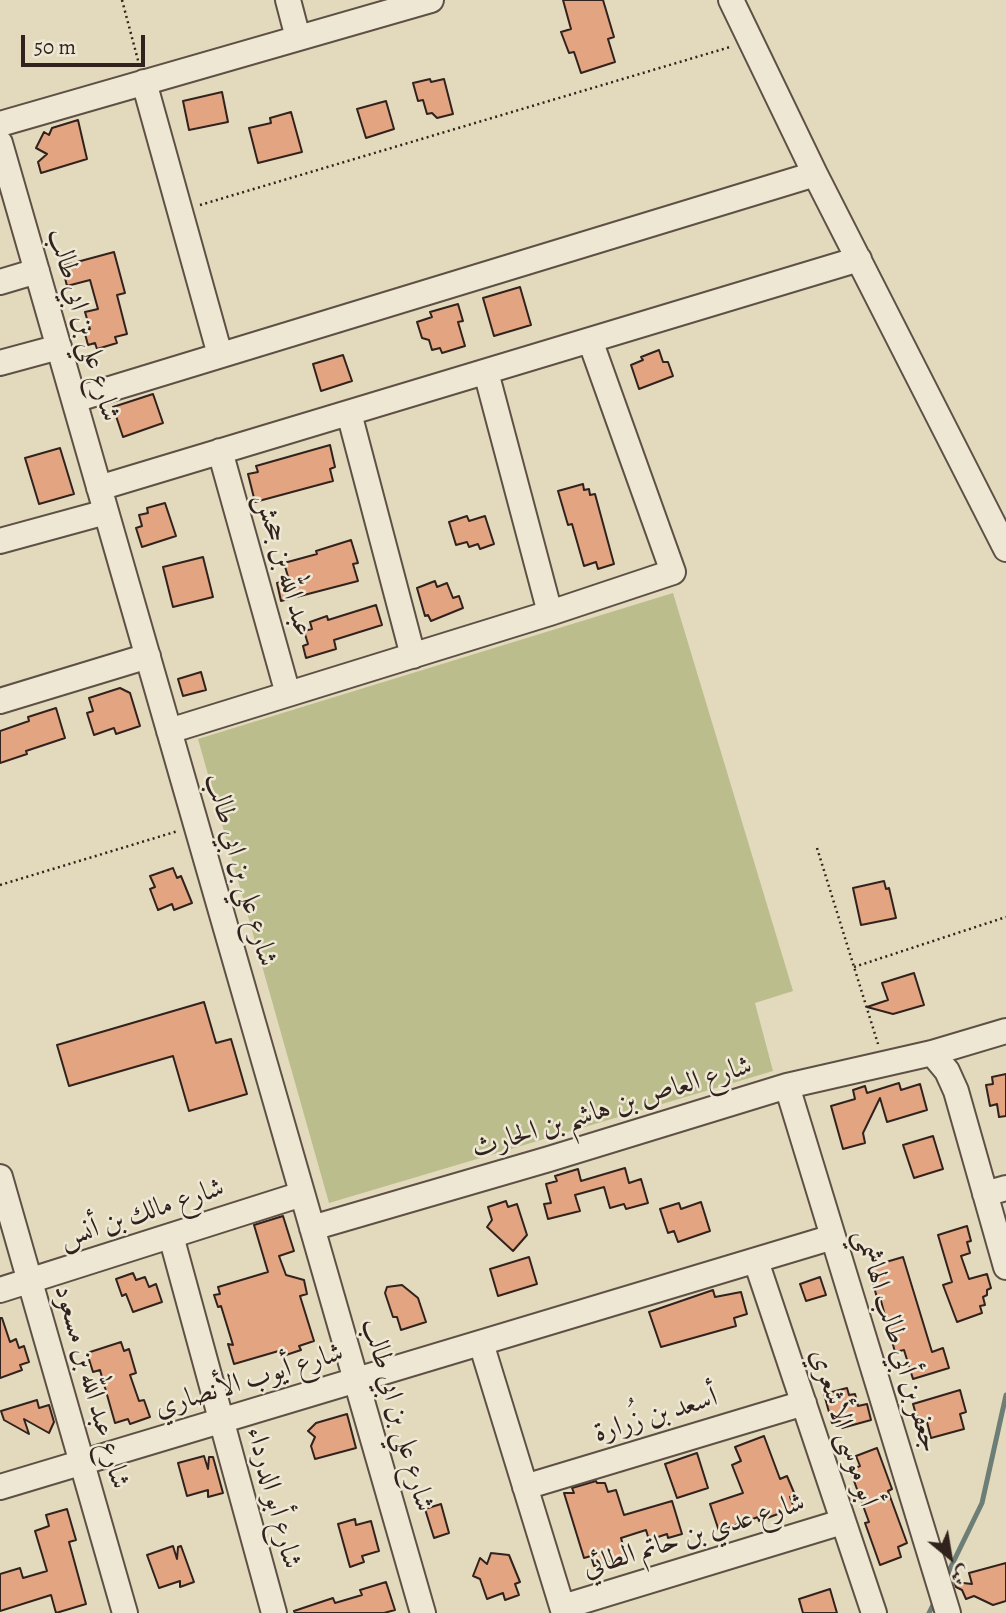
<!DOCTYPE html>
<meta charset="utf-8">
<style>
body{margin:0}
#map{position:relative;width:1006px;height:1613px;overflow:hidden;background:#e3dabd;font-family:Alegreya,Amiri,serif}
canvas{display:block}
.north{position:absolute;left:915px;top:1522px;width:70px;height:70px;-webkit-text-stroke:5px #ede7d4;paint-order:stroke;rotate:150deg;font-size:19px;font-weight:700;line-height:28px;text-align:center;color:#31221d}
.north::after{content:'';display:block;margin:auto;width:24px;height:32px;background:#31221d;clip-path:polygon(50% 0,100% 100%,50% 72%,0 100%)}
.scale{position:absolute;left:21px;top:35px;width:124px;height:32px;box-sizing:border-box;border:4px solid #31221d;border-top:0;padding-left:9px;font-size:21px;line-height:24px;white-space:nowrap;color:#31221d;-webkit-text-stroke:5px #ede7d4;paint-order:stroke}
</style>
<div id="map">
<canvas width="1006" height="1613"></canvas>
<div class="north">ش</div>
<div class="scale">50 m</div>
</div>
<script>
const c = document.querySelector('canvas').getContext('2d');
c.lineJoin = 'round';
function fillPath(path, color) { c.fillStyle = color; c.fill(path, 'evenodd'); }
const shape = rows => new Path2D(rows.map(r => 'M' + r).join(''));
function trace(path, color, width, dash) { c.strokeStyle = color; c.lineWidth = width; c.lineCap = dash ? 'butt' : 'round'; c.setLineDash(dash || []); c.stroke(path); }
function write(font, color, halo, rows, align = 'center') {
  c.font = font + ' Alegreya,Amiri,serif'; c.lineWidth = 5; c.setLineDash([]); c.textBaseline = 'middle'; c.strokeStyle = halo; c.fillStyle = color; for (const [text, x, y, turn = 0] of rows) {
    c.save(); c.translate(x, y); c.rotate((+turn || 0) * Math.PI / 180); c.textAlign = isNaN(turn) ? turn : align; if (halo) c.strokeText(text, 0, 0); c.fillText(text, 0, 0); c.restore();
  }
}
fillPath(shape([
 [673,593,793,991,755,1003,773,1071,329,1203,198,739]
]), '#bbbd8c');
trace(shape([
 [946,1577,982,1503,1006,1395],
 [929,1613,936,1599]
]), '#6d7e76', 5);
const building = shape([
 [563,0,603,0,614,37,608,39,615,62,581,73,574,52,569,53,561,32,571,29,563,0],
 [430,79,431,82,444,79,453,114,437,118,432,113,427,114,423,100,418,101,413,83,430,79],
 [222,92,228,122,189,130,183,101,222,92],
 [386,101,394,129,366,138,357,109,386,101],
 [291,112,302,152,258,163,249,128,271,123,270,118,291,112],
 [78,120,87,159,41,173,38,162,47,154,36,148,44,132,49,135,52,128,78,120],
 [114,252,125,293,117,295,127,334,115,337,117,343,97,349,95,343,88,345,84,330,90,329,85,312,98,309,90,280,67,286,62,266,114,252],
 [520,287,531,325,494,336,483,298,520,287],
 [458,304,463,321,458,322,465,346,442,353,440,348,432,350,429,340,422,338,417,322,432,317,430,312,458,304],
 [659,350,663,362,668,362,673,376,639,389,631,365,643,360,641,357,659,350],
 [343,355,352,381,321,391,313,364,343,355],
 [153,394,163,423,123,437,113,407,153,394],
 [330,445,335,467,330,469,333,481,255,502,248,474,258,472,256,466,330,445],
 [60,448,74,494,39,504,25,458,60,448],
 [583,484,584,490,589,489,590,495,595,494,614,564,598,569,596,562,584,566,572,524,568,525,558,491,583,484],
 [165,503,176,536,142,547,136,528,142,526,139,515,148,513,147,508,165,503],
 [467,516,469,521,485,516,494,544,480,549,478,544,469,547,467,542,456,545,449,522,467,516],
 [351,540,358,563,353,564,358,581,281,601,277,583,289,580,284,563,317,554,316,551,351,540],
 [203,557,213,597,173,607,163,567,203,557],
 [435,581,437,587,447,583,453,598,459,596,463,608,431,621,428,615,425,616,417,588,435,581],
 [376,605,382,625,334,640,336,649,306,658,303,646,308,644,304,631,312,629,310,622,327,616,328,620,376,605],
 [201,672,206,690,183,696,178,679,201,672],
 [120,688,130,693,140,726,116,734,114,728,94,735,87,713,93,711,89,698,120,688],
 [56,708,65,738,26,751,27,754,0,763,0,731,29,721,28,717,56,708],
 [173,868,177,878,181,876,192,903,174,910,172,904,158,910,150,889,155,887,150,876,173,868],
 [884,881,886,889,889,888,896,918,861,925,853,888,884,881],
 [914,973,924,1005,893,1014,867,1007,888,1000,882,983,914,973],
 [204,1002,216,1043,231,1039,247,1094,189,1111,173,1056,69,1086,57,1045,204,1002],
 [1006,1074,1006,1116,999,1117,997,1104,990,1106,986,1085,993,1084,992,1077,1006,1074],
 [899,1083,901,1090,920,1084,927,1110,887,1122,880,1098,863,1133,865,1143,843,1149,831,1106,855,1099,853,1090,865,1086,867,1093,899,1083],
 [933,1136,943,1169,914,1178,903,1145,933,1136],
 [625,1168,629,1183,641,1179,648,1203,626,1209,624,1204,610,1208,604,1187,575,1195,580,1211,548,1219,544,1204,551,1203,546,1184,557,1181,555,1176,578,1169,581,1181,625,1168],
 [506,1201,508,1207,517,1204,527,1235,513,1251,487,1227,492,1220,488,1207,506,1201],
 [701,1202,710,1231,678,1242,674,1231,668,1233,660,1209,679,1203,681,1209,701,1202],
 [283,1216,294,1251,279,1256,286,1275,304,1280,307,1294,300,1296,314,1341,299,1346,301,1350,283,1356,282,1350,234,1364,228,1344,233,1345,221,1306,218,1307,214,1295,220,1294,218,1287,268,1272,254,1225,283,1216],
 [967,1226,971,1241,967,1242,970,1253,961,1256,969,1279,987,1274,991,1288,987,1290,987,1295,983,1297,985,1305,980,1306,982,1313,957,1322,943,1285,952,1282,938,1235,967,1226],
 [529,1257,537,1284,498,1296,490,1269,529,1257],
 [903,1257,932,1352,943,1348,949,1368,913,1379,904,1350,895,1352,881,1301,878,1302,869,1267,903,1257],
 [133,1273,136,1280,145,1277,149,1287,156,1284,162,1302,133,1312,126,1294,122,1296,116,1279,133,1273],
 [820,1277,826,1295,806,1301,800,1284,820,1277],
 [402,1285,418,1298,426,1322,401,1330,397,1317,393,1317,385,1293,387,1287,402,1285],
 [713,1290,715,1297,741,1292,747,1314,734,1318,736,1326,661,1347,649,1312,713,1290],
 [0,1318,2,1318,10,1342,16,1339,19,1348,24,1346,29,1362,20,1365,22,1370,0,1378,0,1318],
 [121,1342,124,1351,129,1349,136,1373,130,1375,139,1401,144,1400,150,1417,130,1424,128,1419,115,1423,100,1370,93,1372,87,1353,121,1342],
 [847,1388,849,1395,855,1394,858,1406,867,1404,871,1420,842,1428,840,1421,832,1423,824,1394,847,1388],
 [960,1390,966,1412,960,1414,964,1429,931,1438,927,1422,919,1425,913,1404,960,1390],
 [37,1400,39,1408,49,1405,54,1422,49,1433,24,1419,29,1434,4,1420,1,1411,37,1400],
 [347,1414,356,1448,315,1459,311,1446,315,1437,308,1431,316,1423,347,1414],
 [764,1436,780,1479,787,1476,795,1495,790,1497,794,1508,759,1521,758,1517,719,1531,710,1504,743,1493,732,1465,741,1461,735,1447,764,1436],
 [877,1448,892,1489,888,1491,907,1543,898,1547,901,1557,880,1565,865,1523,869,1522,850,1470,860,1466,856,1456,877,1448],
 [697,1453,708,1488,677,1498,665,1464,697,1453],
 [204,1456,208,1469,209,1457,213,1457,223,1493,208,1497,208,1490,187,1496,178,1463,204,1456],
 [596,1481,597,1483,605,1483,608,1492,616,1490,624,1515,672,1501,682,1534,668,1538,667,1534,649,1540,646,1530,621,1538,627,1560,613,1564,612,1560,594,1566,591,1556,584,1558,564,1493,574,1493,572,1488,596,1481],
 [441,1504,449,1533,434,1538,425,1509,441,1504],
 [67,1509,76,1540,69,1542,86,1604,56,1613,51,1595,0,1611,0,1574,20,1568,23,1578,47,1571,35,1531,49,1526,46,1515,67,1509],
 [355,1519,356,1525,371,1521,379,1551,362,1556,364,1562,350,1567,338,1524,355,1519],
 [173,1546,177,1559,178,1547,181,1546,194,1582,180,1587,180,1581,159,1588,147,1555,173,1546],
 [491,1553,509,1555,520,1582,515,1584,519,1595,505,1600,503,1593,487,1599,480,1579,473,1576,480,1558,487,1564,491,1553],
 [1006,1563,1006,1601,993,1605,974,1596,966,1599,962,1590,956,1587,954,1582,972,1584,969,1573,1006,1563],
 [386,1582,395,1610,384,1613,295,1613,294,1611,333,1598,335,1603,362,1595,360,1590,386,1582],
 [830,1589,837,1613,803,1613,799,1599,830,1589]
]);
fillPath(building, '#e2a481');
trace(building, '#31221d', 2);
const minor = shape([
 [288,0,298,38],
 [731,0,815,174,1006,549],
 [144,82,220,355],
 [0,124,431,0],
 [0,143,423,1613],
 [0,282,37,271],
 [0,363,59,347],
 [486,372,550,613],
 [74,400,815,174],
 [349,413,413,656],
 [220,451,288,694],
 [99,488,859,259],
 [0,541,106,512],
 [0,701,148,656],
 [169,731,550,613,673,572,590,340],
 [932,1053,947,1071,956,1091,1006,1267],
 [787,1086,948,1613],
 [0,1177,125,1613],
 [985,1194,1006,1188],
 [312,1228,549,1159,787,1086,932,1053,1006,1031],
 [171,1236,274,1613],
 [756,1261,874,1613],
 [0,1290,302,1194],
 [481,1343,564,1613],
 [0,1487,833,1237],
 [525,1487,804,1403],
 [563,1607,842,1522]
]);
trace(minor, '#5e5045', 28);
trace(shape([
 [122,0,139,64],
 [200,205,730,47],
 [817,848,878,1044],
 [0,885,178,831],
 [854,967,1006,917]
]), '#31221d', 2.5, [2, 3.5]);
trace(minor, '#ede7d4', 24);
write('28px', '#31221d', '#ede7d4', [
 ["شارع علي بن ابي طالب",83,325,74],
 ["عبد الله بن جحش",283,565,74],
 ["شارع علي بن ابي طالب",240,870,74],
 ["شارع العاص بن هاشم بن الحارث",612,1108,-17],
 ["شارع مالك بن أنس",142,1214,-18],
 ["جعفر بن أبي طالب الهاشمي",896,1341,73],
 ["شارع أيوب الأنصاري",249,1381,-17],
 ["شارع عبد الله بن مسعود",91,1387,74],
 ["شارع علي بن ابي طالب",397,1415,74],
 ["أسعد بن زُرارة",656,1416,-17],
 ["أبو موسى الأشعري",843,1428,72],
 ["شارع أبو الدرداء",273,1498,75],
 ["شارع عدي بن حاتم الطائي",694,1536,-17]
]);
</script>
